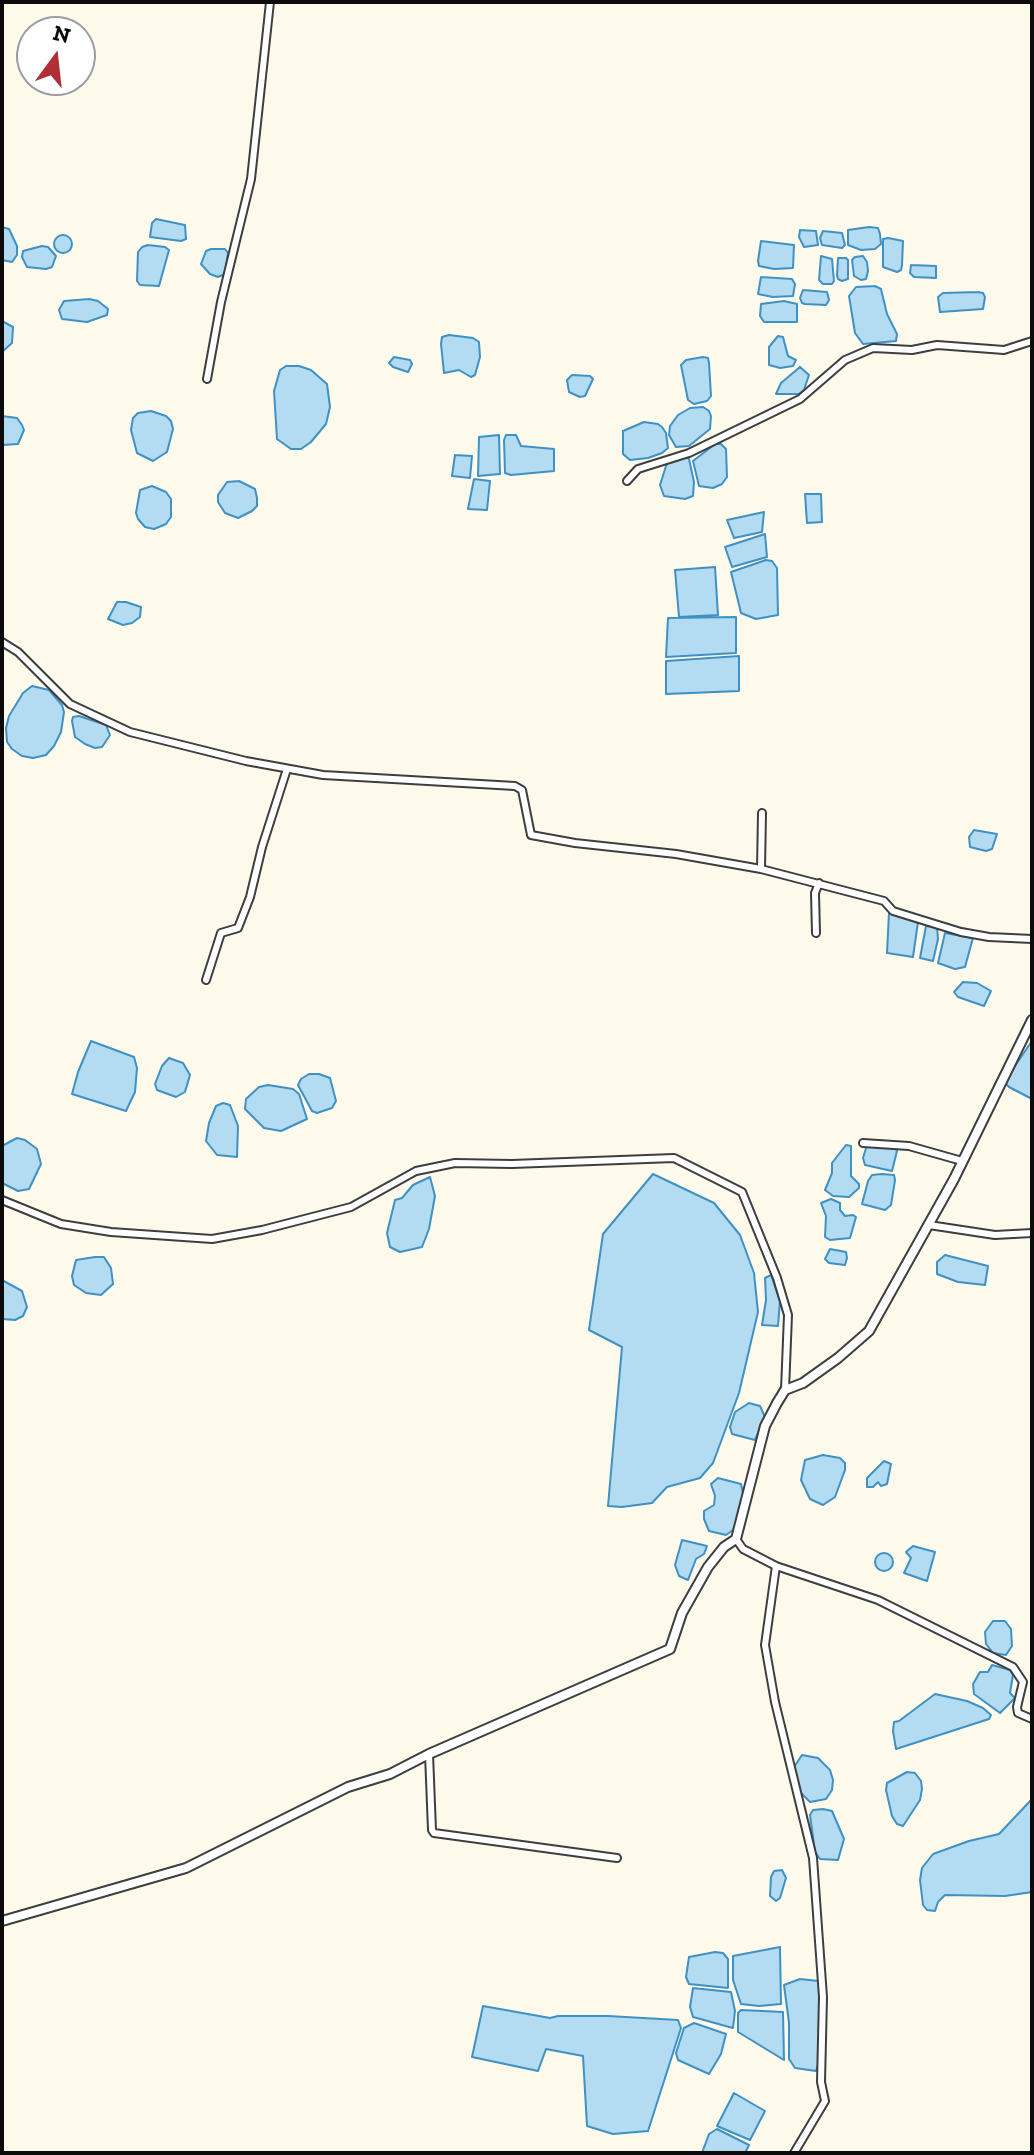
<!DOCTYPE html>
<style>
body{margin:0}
#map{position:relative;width:1034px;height:2155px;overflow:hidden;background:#fefaeb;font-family:"Zilla Slab",serif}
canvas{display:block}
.frame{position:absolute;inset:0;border:4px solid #0b0b0b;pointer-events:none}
.north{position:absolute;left:16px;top:16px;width:80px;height:80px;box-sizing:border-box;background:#fff;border:2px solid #9d9d9d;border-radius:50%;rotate:15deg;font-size:22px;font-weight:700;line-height:32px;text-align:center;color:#0b0b0b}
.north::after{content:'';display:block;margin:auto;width:28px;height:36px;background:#b12e36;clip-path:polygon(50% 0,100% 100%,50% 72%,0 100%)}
</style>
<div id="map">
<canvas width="1034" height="2155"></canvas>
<div class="frame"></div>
<div class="north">N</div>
</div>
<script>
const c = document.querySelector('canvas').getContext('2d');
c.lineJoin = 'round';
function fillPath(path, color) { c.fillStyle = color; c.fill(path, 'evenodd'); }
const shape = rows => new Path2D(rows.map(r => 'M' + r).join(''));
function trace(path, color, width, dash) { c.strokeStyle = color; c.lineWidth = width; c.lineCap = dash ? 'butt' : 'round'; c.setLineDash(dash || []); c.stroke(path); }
const water = shape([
 [156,219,185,225,186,239,181,241,150,237,152,223,156,219],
 [2,227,9,229,17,246,17,255,12,262,2,260,2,227],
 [869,227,878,228,880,234,881,244,875,249,861,250,848,245,848,230,869,227],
 [800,230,816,231,818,245,804,247,799,237,800,230],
 [823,231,842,233,845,245,842,248,822,245,820,238,823,231],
 '54 244a9 9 0 1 1 18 0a9 9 0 1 1-18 0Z',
 [888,238,903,241,902,265,901,270,897,272,883,267,883,239,888,238],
 [761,241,794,245,793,268,774,269,759,266,758,261,761,241],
 [148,245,165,247,169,250,159,286,140,285,137,281,138,252,142,247,148,245],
 [42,246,48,247,56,256,52,267,46,269,27,267,22,257,23,251,42,246],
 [211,249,225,249,228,253,225,274,218,277,210,274,201,264,206,251,211,249],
 [821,256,832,259,834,281,832,284,823,284,819,280,821,256],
 [863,256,867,262,868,271,866,279,861,280,854,276,852,260,855,257,863,256],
 [838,258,846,258,848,260,848,279,842,281,838,279,837,275,838,258],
 [911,265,936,266,936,278,914,277,910,273,911,265],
 [761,277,792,279,795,284,793,296,773,297,758,294,761,277],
 [875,286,881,289,887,314,897,334,896,341,863,344,855,333,849,296,856,287,875,286],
 [803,290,827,292,829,300,826,305,805,304,802,303,800,298,803,290],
 [978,292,983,293,985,297,983,309,940,312,938,297,943,293,978,292],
 [89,299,98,301,108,309,107,315,87,322,62,319,59,310,64,301,89,299],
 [784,301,797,304,797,322,764,322,760,316,761,304,784,301],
 [2,321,13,327,12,343,2,352,2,321],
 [449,335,473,338,479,342,480,357,475,375,471,377,459,370,444,373,441,344,442,337,449,335],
 [778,336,783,337,788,356,796,360,793,366,780,368,769,365,769,347,778,336],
 [394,357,410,360,412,364,408,372,393,367,389,363,394,357],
 [703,357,708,358,709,363,711,396,707,401,694,404,688,400,681,365,686,360,703,357],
 [286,366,299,366,311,370,327,384,330,407,326,424,311,442,301,449,291,449,277,439,274,391,280,370,286,366],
 [800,367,809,375,804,390,799,394,776,394,781,383,800,367],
 [572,375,590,376,593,379,585,396,580,397,569,392,567,380,572,375],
 [703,407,709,411,711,416,710,429,689,446,676,447,669,435,670,426,678,415,690,408,703,407],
 [151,411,166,416,171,421,173,429,167,452,153,461,137,453,131,430,133,418,138,413,151,411],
 [2,416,17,418,22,425,24,430,18,444,2,445,2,416],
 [644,422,658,424,662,427,666,433,668,448,662,453,648,458,630,460,623,454,623,431,644,422],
 [499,435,500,474,478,476,479,437,499,435],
 [506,435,516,435,521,446,554,449,554,471,511,475,505,473,504,440,506,435],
 [715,444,721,444,726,449,727,477,722,484,713,488,699,486,693,461,715,444],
 [455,455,472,456,470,478,452,476,455,455],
 [685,456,689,459,694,482,693,496,685,499,664,496,660,485,666,466,669,460,685,456],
 [474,479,490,481,487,510,468,509,474,479],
 [239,481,255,489,257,498,257,506,252,511,238,518,225,513,218,502,218,495,227,482,239,481],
 [152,486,166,492,171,499,171,517,166,524,154,529,145,527,138,519,136,513,140,490,152,486],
 [805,494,821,494,822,522,807,523,805,494],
 [764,512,762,532,734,538,727,520,764,512],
 [765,534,767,557,732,567,725,547,765,534],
 [766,560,772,561,777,568,778,615,756,619,741,613,731,572,766,560],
 [715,567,718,615,679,617,675,570,715,567],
 [117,602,126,602,141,607,140,617,132,623,123,625,108,619,117,602],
 [736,617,736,653,666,657,668,618,736,617],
 [739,656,739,691,666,694,666,661,739,656],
 [32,686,49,690,62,705,64,712,61,732,54,746,46,755,33,758,22,756,12,749,7,742,6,728,9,716,23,693,32,686],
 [79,716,106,725,110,735,102,747,95,748,85,744,75,737,72,721,73,717,79,716],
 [974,830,997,834,992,849,986,851,970,847,969,837,974,830],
 [889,913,918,922,913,957,887,953,889,913],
 [926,926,937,927,938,939,933,961,920,958,926,926],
 [945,933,973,938,965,967,955,969,938,963,945,933],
 [963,982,977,983,991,991,984,1006,958,997,954,992,963,982],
 [91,1041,134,1057,137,1068,135,1092,126,1111,72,1094,78,1072,91,1041],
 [1032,1041,1032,1099,1009,1087,1004,1082,1032,1041],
 [169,1058,183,1063,190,1075,185,1092,176,1097,157,1090,155,1084,162,1066,169,1058],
 [309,1074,319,1074,330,1078,336,1101,332,1108,317,1113,312,1111,298,1085,301,1079,309,1074],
 [268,1085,293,1089,299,1094,307,1119,281,1131,264,1128,245,1109,246,1099,259,1087,268,1085],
 [223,1103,230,1105,238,1126,237,1157,217,1155,206,1141,209,1123,216,1106,223,1103],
 [17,1138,25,1140,37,1149,41,1164,29,1189,18,1191,2,1183,2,1146,17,1138],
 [846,1145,851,1146,851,1176,859,1184,859,1188,849,1197,833,1196,825,1190,832,1173,832,1163,846,1145],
 [867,1145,894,1146,897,1151,892,1171,865,1165,863,1158,867,1145],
 [653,1174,714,1203,740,1235,754,1273,758,1312,739,1393,713,1463,700,1478,667,1487,652,1503,622,1507,608,1506,622,1347,589,1330,603,1234,653,1174],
 [882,1174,894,1175,895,1180,891,1205,885,1210,862,1204,868,1181,872,1175,882,1174],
 [430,1177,435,1196,429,1229,422,1247,400,1252,390,1247,387,1233,395,1200,402,1198,413,1185,430,1177],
 [831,1199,840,1203,840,1210,845,1216,853,1215,856,1217,850,1238,830,1240,825,1237,826,1216,821,1203,831,1199],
 [830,1249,846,1252,847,1258,845,1265,829,1263,825,1259,830,1249],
 [945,1255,988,1266,985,1285,958,1282,937,1274,937,1262,945,1255],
 [95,1257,104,1257,111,1268,113,1284,101,1295,86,1293,74,1285,72,1276,76,1260,95,1257],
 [771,1275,780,1301,778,1326,762,1325,766,1300,765,1278,771,1275],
 [2,1280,22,1291,27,1307,23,1316,15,1320,2,1319,2,1280],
 [749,1403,760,1406,765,1417,755,1440,732,1434,730,1427,735,1412,749,1403],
 [823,1455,840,1458,845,1463,845,1470,835,1497,823,1505,810,1499,801,1480,805,1460,823,1455],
 [884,1461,891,1464,887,1484,881,1486,878,1482,873,1487,867,1487,867,1478,884,1461],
 [718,1478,741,1484,744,1498,736,1528,726,1535,709,1531,704,1519,704,1511,714,1505,715,1496,711,1484,718,1478],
 [682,1540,707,1546,704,1554,696,1559,688,1580,679,1576,675,1565,682,1540],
 [913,1546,935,1552,927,1581,904,1573,911,1558,906,1552,913,1546],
 '875 1562a9 9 0 1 1 18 0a9 9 0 1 1-18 0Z',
 [993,1621,1005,1621,1011,1629,1012,1646,1006,1655,993,1653,986,1644,985,1632,993,1621],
 [992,1665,1010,1670,1013,1675,1010,1693,1015,1698,1000,1713,974,1694,973,1684,980,1672,988,1672,992,1665],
 [935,1694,967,1701,983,1708,991,1715,989,1719,896,1749,893,1731,894,1722,899,1721,935,1694],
 [802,1755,818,1758,830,1770,833,1780,832,1790,826,1799,810,1802,801,1793,794,1767,802,1755],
 [907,1772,915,1773,921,1781,922,1789,920,1800,903,1826,897,1824,892,1816,886,1790,887,1783,907,1772],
 [1032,1799,1032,1892,1005,1896,945,1895,938,1902,935,1911,927,1910,923,1905,920,1880,922,1868,933,1854,969,1841,999,1834,1032,1799],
 [823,1809,832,1811,844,1839,838,1860,820,1859,815,1852,810,1815,813,1810,823,1809],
 [782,1870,786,1878,780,1898,776,1901,770,1896,771,1877,774,1871,782,1870],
 [780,1947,781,2004,759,2006,741,2004,733,1980,733,1956,780,1947],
 [715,1952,723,1953,728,1959,728,1988,689,1984,686,1977,689,1957,715,1952],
 [800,1979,819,1981,821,1983,819,2062,816,2071,795,2068,789,2059,789,2023,784,1985,800,1979],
 [693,1988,731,1992,735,2011,733,2028,693,2017,690,2007,693,1988],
 [483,2006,550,2018,558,2016,608,2016,678,2020,681,2028,648,2131,613,2134,587,2126,583,2056,546,2049,538,2071,472,2057,483,2006],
 [741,2010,783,2012,784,2060,738,2032,738,2013,741,2010],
 [694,2023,726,2034,721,2054,709,2074,678,2060,676,2053,684,2028,694,2023],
 [734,2093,765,2111,750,2140,717,2126,734,2093],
 [717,2129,749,2145,745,2153,702,2153,709,2134,717,2129]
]);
fillPath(water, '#b3dbf1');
trace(water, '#3f91c3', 2);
const minor = shape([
 [207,379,221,302,251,179,270,2],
 [627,481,638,469,689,453,800,399,845,360,873,348,912,350,937,345,1004,350,1032,341],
 [2,642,18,652,70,704,130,732,246,761,323,775,515,786,522,790,531,835,575,843,676,854,761,869,884,901,893,911,961,932,989,937,1032,939],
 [761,869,762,813],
 [816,933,815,893,819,883],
 [206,980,221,933,238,928,250,897,262,847,287,769],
 [863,1143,909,1146,962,1161],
 [2,1200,61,1224,111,1232,212,1239,262,1230,351,1207,416,1171,455,1163,512,1164,674,1158,742,1192,777,1278,788,1315,785,1390],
 [929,1225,995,1235,1032,1233],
 [736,1539,743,1549,776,1566,878,1600,1013,1667,1023,1682,1017,1707,1018,1713,1032,1719],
 [776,1566,765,1645,775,1702,813,1858,823,1997,821,2082,825,2101,794,2153],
 [429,1754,432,1830,434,1833,617,1858]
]);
const tertiary = shape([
 [2,1921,186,1868,348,1787,390,1774,429,1754,670,1649,682,1613,708,1567,724,1547,736,1539,765,1426,777,1403,785,1390,803,1383,838,1358,869,1331,954,1179,1032,1020]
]);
trace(minor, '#3e3e3e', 10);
trace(tertiary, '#3e3e3e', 12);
trace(minor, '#fff', 6);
trace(tertiary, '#fff', 8);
</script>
